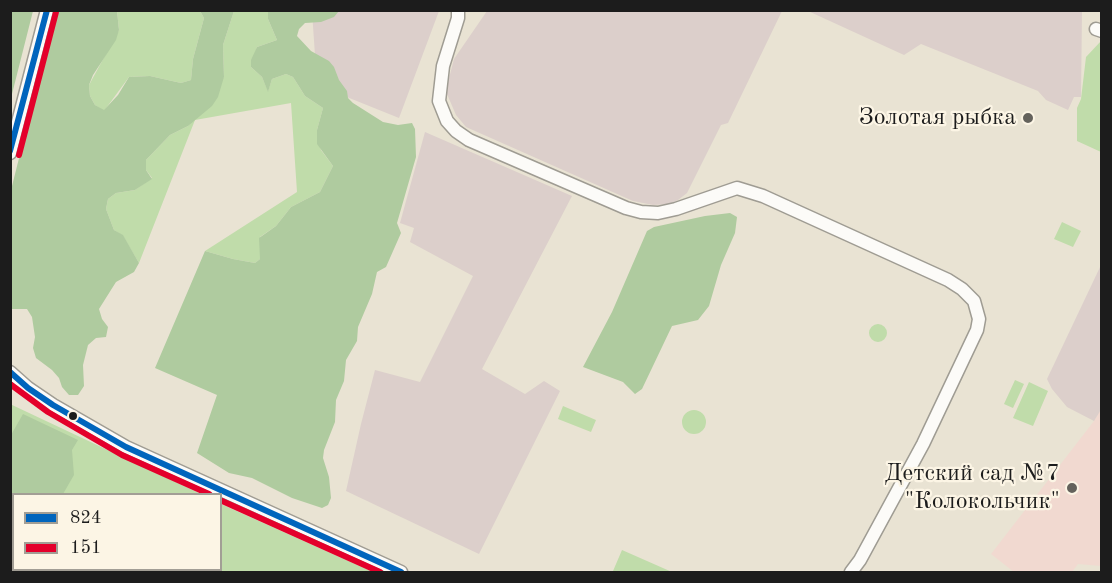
<!DOCTYPE html>
<meta charset="utf-8">
<style>
body{margin:0}
#map{position:relative;width:1112px;height:583px;overflow:hidden;background:#e9e3d3;font-family:"Old Standard TT",serif}
canvas{display:block}
.frame{position:absolute;inset:0;border:12px solid #1c1c1c;pointer-events:none}
.legend{position:absolute;left:12px;top:493px;width:210px;height:78px;box-sizing:border-box;background:#fcf5e5;border:2px solid #a29e95;margin:0;padding:8px 10px;list-style:none;font-size:18px;color:#1c1c1c}
.legend li{display:flex;align-items:center;gap:12px;height:30px}
.legend b{width:30px;border:2px solid #a29e95}
</style>
<div id="map">
<canvas width="1112" height="583"></canvas>
<div class="frame"></div>
<ul class="legend">
<li><b style="height:8px;background:#0065bd"></b>824</li>
<li><b style="height:8px;background:#e4002b"></b>151</li>
</ul>
</div>
<script>
const c = document.querySelector('canvas').getContext('2d');
c.lineJoin = 'round';
function fillPath(path, color) { c.fillStyle = color; c.fill(path, 'evenodd'); }
const shape = rows => new Path2D(rows.map(r => 'M' + r).join(''));
function trace(path, color, width, dash) { c.strokeStyle = color; c.lineWidth = width; c.lineCap = dash ? 'butt' : 'round'; c.setLineDash(dash || []); c.stroke(path); }
function write(font, color, halo, rows, align = 'center') {
  c.font = font + ' "Old Standard TT",serif'; c.lineWidth = 4.5; c.setLineDash([]); c.textBaseline = 'middle'; c.strokeStyle = halo; c.fillStyle = color; for (const [text, x, y, turn = 0] of rows) {
    c.save(); c.translate(x, y); c.rotate((+turn || 0) * Math.PI / 180); c.textAlign = isNaN(turn) ? turn : align; if (halo) c.strokeText(text, 0, 0); c.fillText(text, 0, 0); c.restore();
  }
}
fillPath(shape([
 [1101,408,1101,566,1078,564,1072,572,1014,572,991,554,1094,421]
]), '#f1d9d0');
fillPath(shape([
 [312,11,439,11,399,118,317,85],
 [487,11,782,11,728,123,721,125,687,193,678,200,669,204,653,205,633,201,466,127,456,115,447,94,447,86,454,59],
 [808,11,1082,11,1081,97,1074,97,1068,110,1046,100,1038,91,921,44,904,55],
 [425,132,572,196,482,369,525,394,544,381,560,391,479,554,346,491,361,424,375,370,420,382,473,276,410,242,414,228,400,223],
 [1101,265,1102,408,1094,421,1067,407,1052,389,1047,379]
]), '#dccfcb');
fillPath(shape([
 [117,11,200,11,204,18,193,59,191,80,181,83,150,76,129,77,104,111,95,105,90,96,89,85,119,30],
 [234,11,268,11,268,19,277,40,257,47,251,67,262,77,268,91,272,79,286,74,293,77,305,96,323,108,317,130,321,150,333,166,320,192,291,207,276,226,260,237,260,259,255,263,233,259,205,251,297,192,291,103,195,120,139,263,123,236,114,230,106,209,108,199,116,193,135,190,152,178,146,170,146,160,170,135,188,126,224,77,223,45],
 [1101,41,1101,152,1077,141,1077,108,1081,99,1086,57],
 [1062,222,1081,231,1073,247,1054,239],
 '869 333a9 9 0 1 1 18 0a9 9 0 1 1-18 0Z',
 [1015,380,1024,384,1013,408,1004,404],
 [1029,382,1048,391,1033,426,1013,418],
 [10,404,201,494,14,494,14,570,220,570,221,504,373,572,11,572],
 [563,406,596,420,591,432,558,419],
 '682 422a12 12 0 1 1 24 0a12 12 0 1 1-24 0Z',
 [622,550,672,572,615,572,613,571]
]), '#c0dcaa');
fillPath(shape([
 [11,10,33,11,11,98,10,11],
 [56,11,117,11,119,30,116,40,93,75,89,85,90,96,95,105,104,110,118,95,129,77,150,76,181,83,191,80,193,59,204,18,200,11,234,11,223,45,224,77,218,97,212,106,188,126,170,135,146,160,146,170,152,179,135,190,116,193,108,199,106,209,114,230,123,235,139,263,134,272,116,282,99,309,102,319,108,327,106,337,96,338,88,345,83,365,84,386,78,395,69,395,62,387,59,378,52,370,36,358,33,348,35,337,32,317,27,309,11,309,11,190],
 [268,11,339,11,334,17,321,22,305,23,299,29,297,36,311,51,329,61,334,67,339,80,347,91,348,98,353,103,383,122,398,125,412,123,415,129,416,157,397,223,401,233,386,267,377,272,372,294,358,327,357,341,346,360,344,381,336,400,335,422,324,450,323,458,329,477,331,498,328,505,322,508,292,498,252,478,229,473,197,453,217,395,155,368,205,251,233,259,255,263,260,259,259,238,276,226,291,207,320,192,333,166,317,144,317,130,323,108,305,96,293,77,286,74,272,79,268,92,262,77,251,67,251,60,257,47,277,40,268,19],
 [730,213,737,217,735,233,721,265,709,306,698,320,672,326,642,389,635,394,623,382,583,367,612,312,647,231,654,227,705,216],
 [23,414,78,440,72,450,74,475,63,494,14,494,14,570,22,570,21,572,11,572,11,435]
]), '#afcb9f');
const minor = shape([
 [458,10,458,18,443,66,439,101,447,121,456,131,469,140,626,208,641,212,658,213,676,209,737,188,763,196,948,280,962,289,974,301,979,319,977,330,923,444,860,560,851,572],
 [1096,29,1102,31],
 [10,153,47,10],
 [10,372,28,388,53,405,126,447,401,572]
]);
trace(minor, '#9f9c93', 15);
trace(minor, '#fcfbf8', 12);
trace(shape([
 [10,151,47,10],
 [10,372,28,388,53,405,126,447,401,572]
]), '#0065bd', 6);
trace(shape([
 [19,155,56,12],
 [10,384,48,412,122,455,209,494],
 [220,500,380,572]
]), '#e4002b', 6);
for (const [x, y, r, color] of [
 [1028,118,6,"#64625c"],
 [73,416,5,"#1c1c1c"],
 [1072,488,6,"#64625c"]
]) { const dot = new Path2D(); dot.arc(x, y, r, 0, 2 * Math.PI); c.fillStyle = color; c.fill(dot); trace(dot, '#fcf5e5', 2); }
write('24px', '#1c1c1c', '#fcf5e5', [
 ["Золотая рыбка",1016,118],
 ["Детский сад №7",1060,474],
 ["\"Колокольчик\"",1060,502]
], 'right');
</script>
